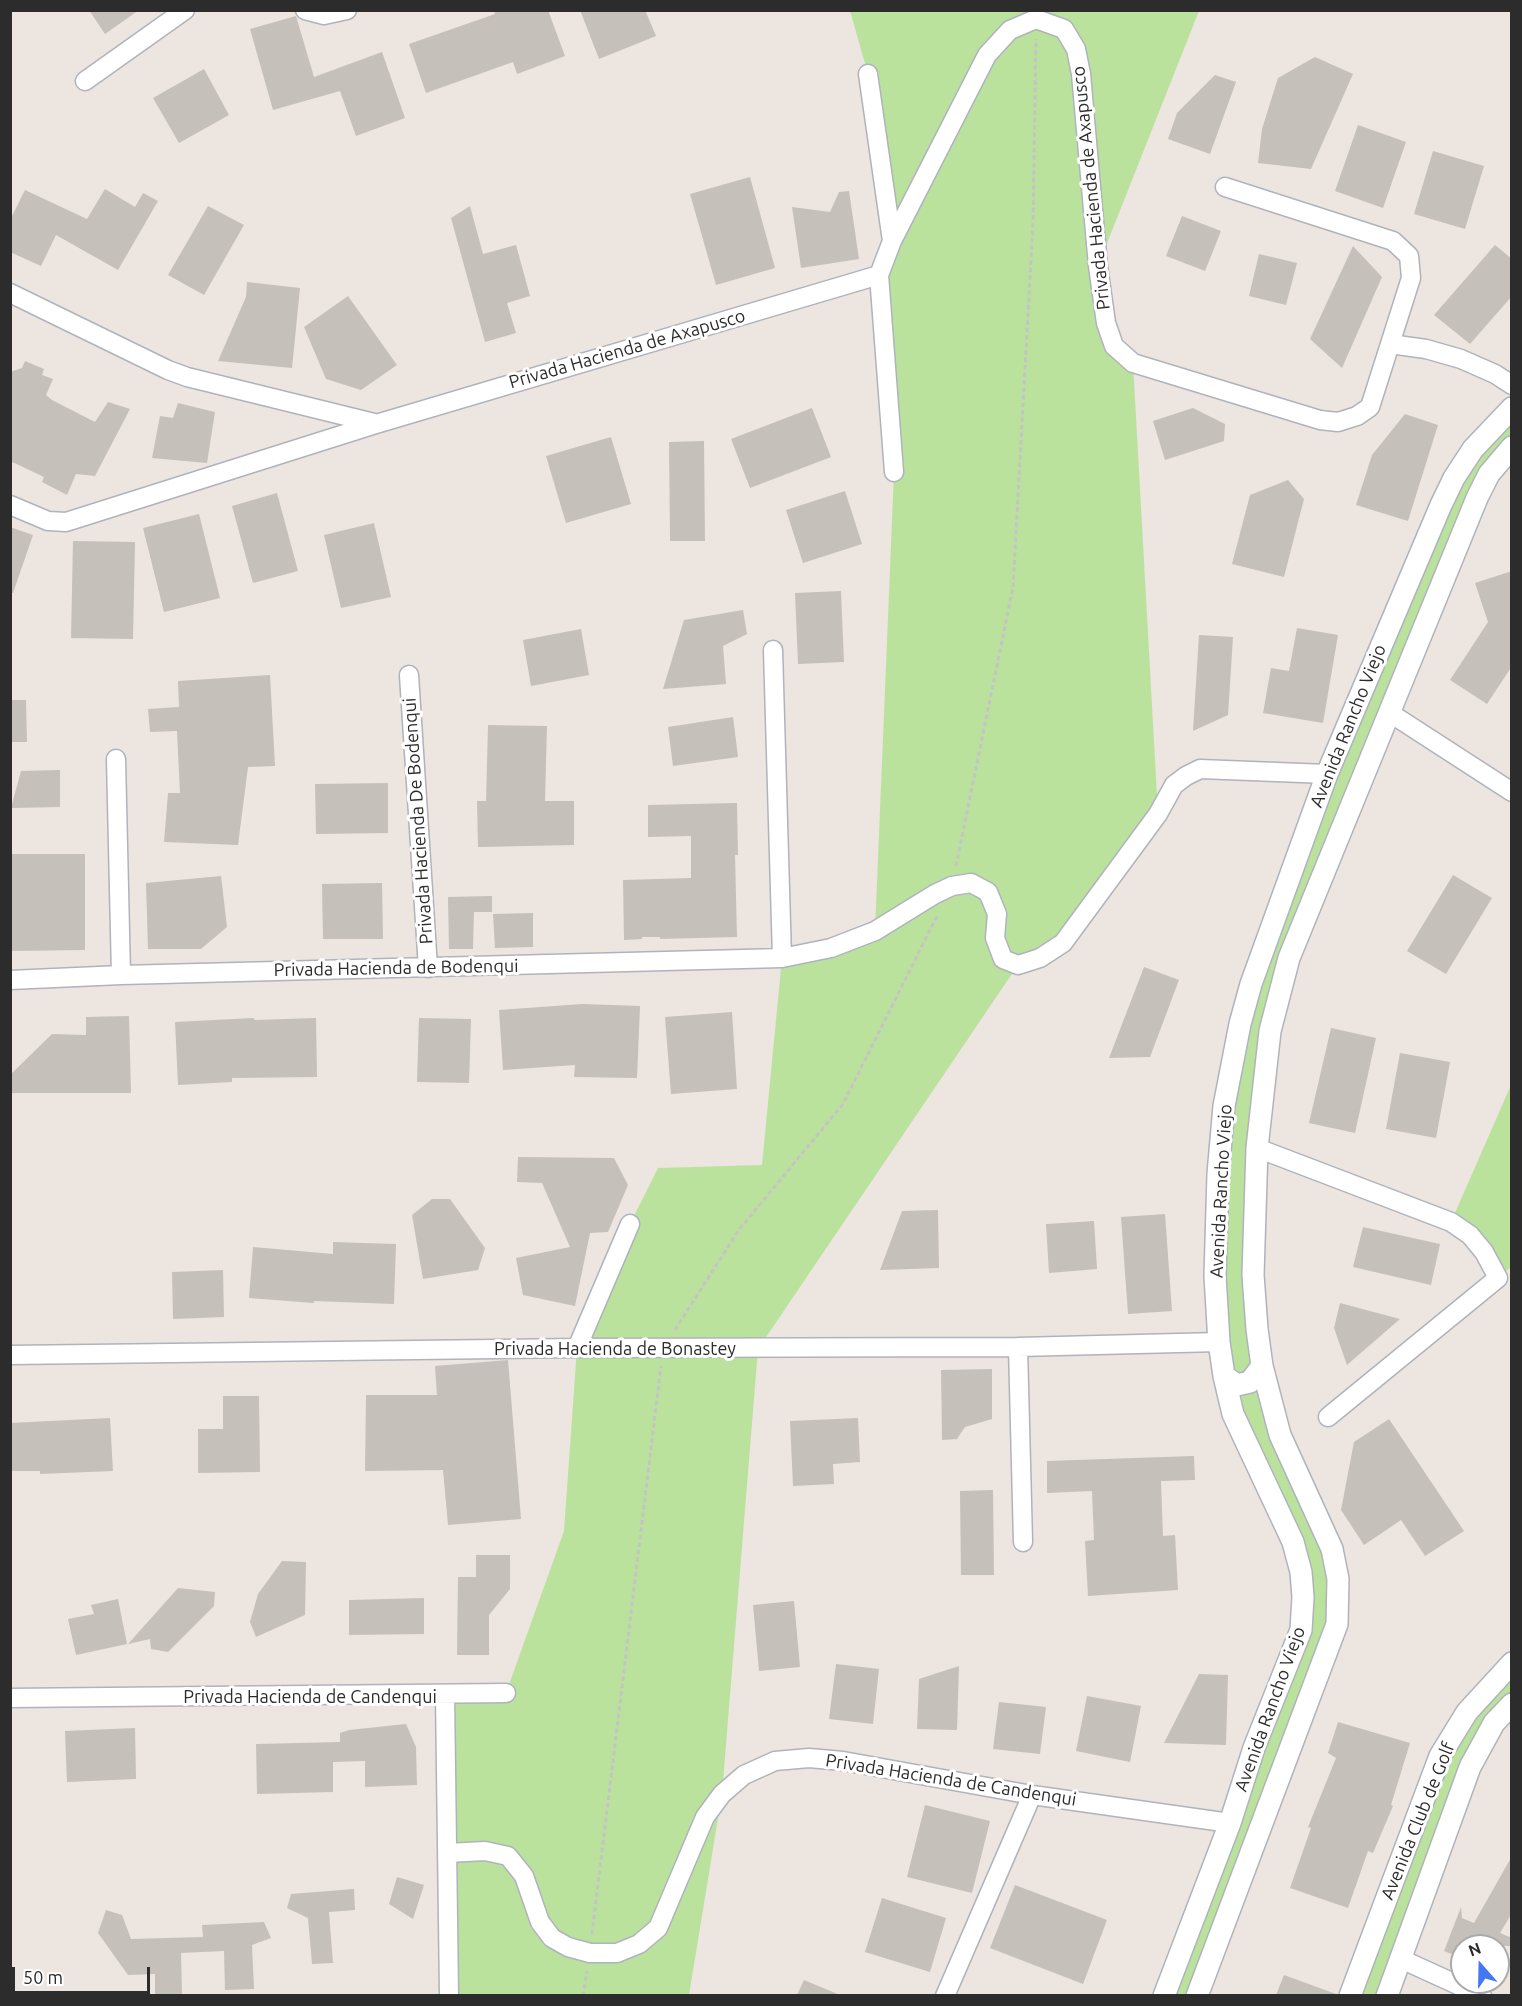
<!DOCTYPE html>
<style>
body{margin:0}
#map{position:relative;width:1522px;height:2006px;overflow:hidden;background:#ede5df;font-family:Ubuntu,sans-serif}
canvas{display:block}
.frame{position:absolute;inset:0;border:12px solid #2c2c2c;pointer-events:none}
.north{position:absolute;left:1450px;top:1934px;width:60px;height:60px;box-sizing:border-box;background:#fff;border:2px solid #ababab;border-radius:50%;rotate:340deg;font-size:16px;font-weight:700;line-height:24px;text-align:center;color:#2c2c2c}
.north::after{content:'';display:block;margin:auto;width:21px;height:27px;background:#4477f4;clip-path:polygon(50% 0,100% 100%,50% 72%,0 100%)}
.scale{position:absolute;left:12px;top:1967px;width:138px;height:27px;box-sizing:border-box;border:3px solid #2c2c2c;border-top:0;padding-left:8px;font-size:18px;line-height:21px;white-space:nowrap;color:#2c2c2c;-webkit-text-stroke:4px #fff;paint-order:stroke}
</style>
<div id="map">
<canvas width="1522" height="2006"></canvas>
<div class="frame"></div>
<div class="north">N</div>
<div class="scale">50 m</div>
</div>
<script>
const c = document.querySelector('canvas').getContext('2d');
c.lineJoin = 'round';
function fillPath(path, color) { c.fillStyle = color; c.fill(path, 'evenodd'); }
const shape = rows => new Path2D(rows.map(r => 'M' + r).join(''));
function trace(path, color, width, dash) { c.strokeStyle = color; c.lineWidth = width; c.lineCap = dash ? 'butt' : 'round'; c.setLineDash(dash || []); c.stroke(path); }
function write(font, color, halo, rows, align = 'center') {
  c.font = font + ' Ubuntu,sans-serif'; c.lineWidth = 6; c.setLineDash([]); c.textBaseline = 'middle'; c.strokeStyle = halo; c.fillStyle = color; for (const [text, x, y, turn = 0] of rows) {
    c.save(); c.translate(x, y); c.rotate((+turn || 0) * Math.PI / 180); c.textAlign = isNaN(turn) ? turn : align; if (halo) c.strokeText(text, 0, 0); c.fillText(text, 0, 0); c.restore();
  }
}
fillPath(shape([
 [850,11,1199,11,1098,266,1106,323,1133,363,1158,814,1063,943,1018,965,758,1349,722,1794,689,1995,449,1995,445,1694,506,1693,564,1531,577,1348,630,1224,658,1168,762,1165,782,958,875,931,894,472,879,275,892,241,868,74],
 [1511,408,1511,447,1489,474,1289,958,1257,1148,1262,1366,1332,1549,1337,1624,1199,1995,1164,1996,1303,1597,1233,1414,1215,1276,1240,1024,1441,505],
 [1511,1085,1511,1267,1498,1278,1451,1222],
 [1511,1663,1511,1704,1494,1723,1387,1995,1350,1996,1440,1756]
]), '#bbe29d');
fillPath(shape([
 [89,10,139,10,105,34],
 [494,10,548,10,565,56,517,74,513,62,426,93,409,44,495,14],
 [580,10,645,10,656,36,599,59],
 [296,16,314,77,382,52,405,118,356,136,340,91,273,110,250,29],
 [1315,57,1353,74,1311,169,1258,163,1262,129,1278,78],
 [204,69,229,115,179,143,153,98],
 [1215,75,1236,82,1210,154,1168,139,1177,113],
 [1358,125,1406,142,1383,208,1335,191],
 [1433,151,1484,166,1465,229,1414,214],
 [750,177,775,268,716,285,690,194],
 [105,189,135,207,143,193,158,201,118,270,56,235,41,266,10,252,10,220,25,190,87,219],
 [849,191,859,259,801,268,792,207,830,212,839,192],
 [208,206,244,225,204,295,168,275],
 [470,206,483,254,516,245,530,296,507,303,516,333,485,342,451,218],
 [1182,216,1221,231,1205,271,1166,256],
 [1495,245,1512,259,1512,296,1470,344,1434,315],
 [1353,246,1382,277,1342,368,1310,339],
 [1259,254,1297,263,1286,305,1249,296],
 [247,282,300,288,292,368,218,361,246,297],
 [348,296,397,365,361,390,326,379,304,327],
 [25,361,44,369,42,375,53,379,46,395,52,400,95,422,108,402,130,409,95,476,76,474,67,495,42,482,44,477,10,461,10,372,22,368],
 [178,403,215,412,207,463,152,458,160,416,173,418],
 [812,408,831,457,750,488,731,439],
 [1193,408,1225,424,1224,441,1165,460,1153,421],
 [1405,414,1438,425,1408,521,1356,505,1372,455],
 [611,437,631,504,566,523,546,456],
 [704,441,705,541,670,541,669,442],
 [1288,480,1304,499,1284,577,1232,564,1250,495],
 [845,491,862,544,803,563,786,510],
 [277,493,298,571,253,583,232,506],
 [199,514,220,598,164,612,143,528],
 [374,523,391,597,341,608,324,535],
 [10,527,33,535,13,593,10,593],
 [73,541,135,542,133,639,71,638],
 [1512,571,1512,666,1487,704,1450,680,1488,622,1475,583],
 [841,591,844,662,798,664,795,593],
 [743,610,747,634,723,646,726,684,663,689,684,620],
 [1297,628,1338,635,1323,723,1263,713,1271,668,1289,671],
 [581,629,589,675,531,686,523,640],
 [1199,635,1233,637,1228,715,1193,731],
 [270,675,275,766,248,767,238,845,164,842,168,793,180,793,177,731,150,732,148,709,179,707,178,681],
 [10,700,26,700,27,742,10,742],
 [733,717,738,757,673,766,668,727],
 [488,725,547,726,545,801,574,801,574,845,478,847,477,801,486,801],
 [60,770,60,807,11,808,21,771],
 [388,783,388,833,316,834,315,784],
 [737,803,738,855,735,855,737,937,660,939,660,937,642,937,642,939,624,940,623,880,691,878,691,836,648,837,648,805],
 [10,854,85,854,85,950,10,951],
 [1453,875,1492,898,1446,974,1407,951],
 [221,876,227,927,201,949,148,949,146,883],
 [382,883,383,939,323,939,322,884],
 [492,896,492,912,474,912,473,949,449,949,448,897],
 [533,913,533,947,495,948,493,914],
 [1144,967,1179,980,1150,1057,1109,1058],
 [582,1004,640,1006,637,1078,574,1077,575,1065,503,1070,499,1010],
 [732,1012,737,1089,671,1094,665,1017],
 [129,1016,131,1093,11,1093,12,1073,52,1034,86,1035,86,1017],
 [253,1018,255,1020,316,1018,317,1077,232,1078,232,1082,178,1085,175,1022],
 [419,1018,471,1019,469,1083,417,1082],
 [1331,1028,1376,1038,1355,1133,1309,1123],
 [1400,1053,1450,1062,1436,1138,1386,1129],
 [518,1157,614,1158,628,1185,608,1232,590,1233,575,1306,523,1295,516,1258,570,1247,542,1183,517,1182],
 [432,1199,450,1199,485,1248,478,1270,423,1279,412,1215],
 [938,1210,939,1268,880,1270,902,1211],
 [1165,1214,1172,1311,1128,1314,1121,1217],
 [1094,1221,1097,1269,1049,1273,1046,1224],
 [1363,1227,1440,1244,1431,1285,1353,1267],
 [333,1242,396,1244,394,1304,314,1301,314,1303,249,1298,253,1247,333,1254],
 [223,1270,224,1317,173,1319,172,1272],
 [1340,1303,1400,1319,1347,1365,1334,1328],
 [508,1360,521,1519,448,1525,443,1470,365,1471,366,1395,437,1395,435,1366],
 [992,1369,992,1419,965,1427,957,1439,942,1440,941,1370],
 [223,1396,259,1396,260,1472,198,1473,198,1429,223,1429],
 [110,1418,113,1471,40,1474,40,1471,10,1471,10,1423],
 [858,1418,860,1462,833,1464,834,1484,793,1486,790,1421],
 [1389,1419,1464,1531,1425,1556,1401,1520,1364,1545,1341,1510,1354,1442],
 [1194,1456,1195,1480,1161,1481,1163,1536,1175,1535,1178,1590,1088,1596,1085,1541,1094,1540,1092,1491,1047,1493,1047,1461],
 [993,1490,994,1575,961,1575,960,1491],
 [476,1555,510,1555,510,1589,489,1615,489,1655,457,1655,458,1577,476,1577],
 [282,1561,306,1562,305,1615,256,1637,250,1622,258,1594],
 [178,1588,215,1592,214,1606,168,1652,151,1649,150,1639,128,1644],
 [424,1598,424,1634,349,1635,349,1600],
 [118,1599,127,1644,76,1655,68,1619,94,1614,91,1605],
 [794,1601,800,1667,759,1671,753,1605],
 [836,1664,879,1669,873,1724,829,1719],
 [959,1666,957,1730,917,1729,919,1679],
 [1199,1674,1228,1675,1226,1745,1164,1743],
 [1087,1696,1141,1706,1130,1762,1076,1751],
 [999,1702,1046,1707,1040,1754,993,1749],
 [1338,1722,1410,1743,1391,1805,1393,1806,1373,1853,1368,1851,1348,1908,1290,1888,1311,1828,1308,1827,1336,1758,1328,1753],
 [406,1724,416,1747,417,1785,365,1787,365,1761,333,1762,333,1792,257,1794,256,1744,340,1742,340,1733,349,1730],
 [135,1728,136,1779,67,1782,65,1731],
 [925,1805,990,1821,972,1893,907,1877],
 [1512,1856,1512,1913,1500,1933,1512,1938,1512,1946,1462,1946,1462,1958,1444,1951,1461,1907,1462,1918,1474,1923],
 [397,1877,424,1885,413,1919,389,1904],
 [1015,1885,1107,1920,1083,1984,990,1948],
 [354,1889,355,1910,329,1912,333,1963,312,1964,308,1918,287,1908,291,1894],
 [882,1898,946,1918,930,1972,865,1952],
 [106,1910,122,1915,131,1939,203,1937,202,1925,264,1922,271,1938,252,1945,254,1989,225,1990,224,1951,181,1953,182,1995,155,1995,155,1974,128,1975,98,1933],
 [1284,1975,1336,1994,1336,1995,1276,1995],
 [804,1980,840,1995,797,1995]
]), '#c6c0ba');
const minor = shape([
 [305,10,324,15,347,10],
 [868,74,892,241],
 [85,81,185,10],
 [879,275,894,472],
 [10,293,168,370,187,377,374,423],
 [1390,344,1426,349,1461,359,1495,374,1512,385],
 [10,505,48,521,66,522,376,424,879,275,892,241,987,55,1010,30,1036,19,1064,29,1076,49,1081,74,1098,266,1106,323,1114,346,1133,363,1320,420,1338,422,1357,416,1370,407,1411,278,1409,256,1393,241,1225,187],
 [773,650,782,958],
 [409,675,428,968],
 [1390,713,1512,792],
 [116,759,121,975],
 [10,980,121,975,782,958,831,948,875,931,935,894,952,886,971,883,988,892,997,914,995,938,1003,959,1018,965,1040,958,1063,943,1158,814,1174,785,1186,776,1200,769,1327,774],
 [1257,1148,1451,1222,1470,1235,1484,1252,1498,1278],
 [1018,1347,1023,1542],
 [577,1348,630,1224],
 [10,1355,577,1348,1018,1347,1219,1342],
 [1328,1417,1498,1278],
 [445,1694,449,1996],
 [10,1698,506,1693],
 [448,1853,485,1851,508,1856,524,1876,540,1922,552,1938,568,1947,590,1953,617,1953,639,1944,658,1928,705,1817,722,1794,744,1775,775,1761,809,1758,843,1761,1032,1795,1230,1823],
 [1401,1959,1482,1996],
 [945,1996,1032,1795]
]);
const tertiary = shape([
 [1224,1376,1237,1385,1250,1382,1262,1366],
 [1164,1996,1230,1823,1254,1748,1301,1630,1303,1597,1301,1572,1293,1542,1233,1414,1224,1376,1219,1342,1215,1276,1218,1174,1224,1106,1240,1024,1251,984,1327,774,1441,505,1454,478,1473,449,1512,408],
 [1197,1996,1337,1624,1338,1579,1332,1549,1280,1435,1262,1366,1257,1329,1253,1275,1257,1148,1270,1031,1289,958,1477,498,1489,474,1512,447],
 [1350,1996,1440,1756,1467,1712,1512,1663],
 [1387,1996,1470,1767,1494,1723,1512,1704]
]);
trace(minor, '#afb3bc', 21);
trace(tertiary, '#afb3bc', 24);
trace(shape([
 [956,866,1013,587,1033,224,1036,39],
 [675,1330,738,1231,843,1104,938,914],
 [592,1934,661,1366],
 [583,1996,587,1971]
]), '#c4c4c4', 3, [4.5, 3]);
trace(minor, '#fff', 18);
trace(tertiary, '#fff', 21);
write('18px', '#2c2c2c', '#fff', [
 ["Privada Hacienda de Axapusco",1091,188,-96],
 ["Privada Hacienda de Axapusco",627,349,-16],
 ["Avenida Rancho Viejo",1348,726,-68],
 ["Privada Hacienda De Bodenqui",418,821,-94],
 ["Privada Hacienda de Bodenqui",396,968,-1],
 ["Avenida Rancho Viejo",1221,1191,-87],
 ["Privada Hacienda de Bonastey",615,1349],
 ["Privada Hacienda de Candenqui",310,1697],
 ["Avenida Rancho Viejo",1270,1709,-70],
 ["Privada Hacienda de Candenqui",951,1780,9],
 ["Avenida Club de Golf",1418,1821,-68]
]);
</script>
